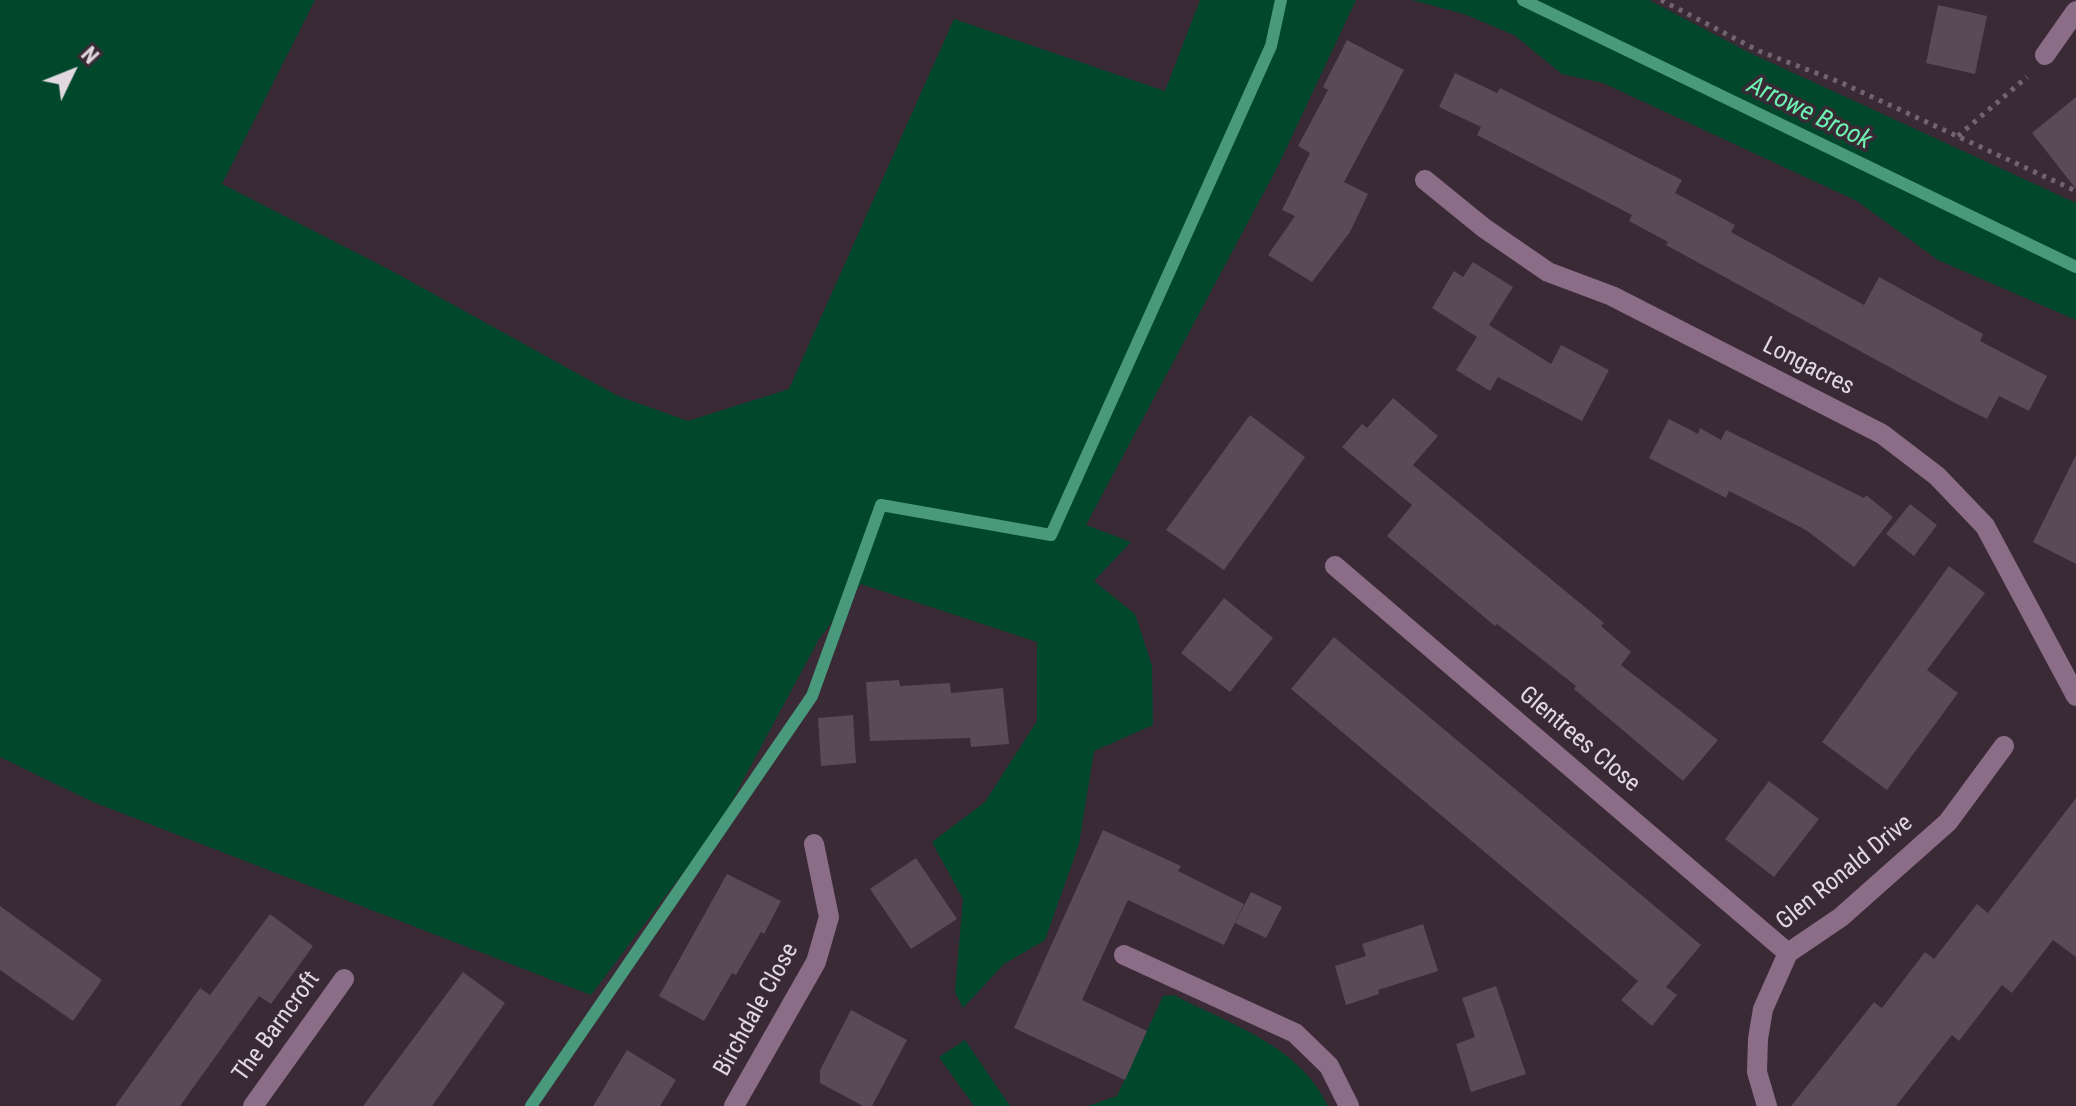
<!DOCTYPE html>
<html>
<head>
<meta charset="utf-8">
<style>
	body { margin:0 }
	#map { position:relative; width:2076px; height:1106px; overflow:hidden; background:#392a36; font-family:"Roboto Condensed",sans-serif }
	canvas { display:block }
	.north { position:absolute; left:32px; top:32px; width:80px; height:80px; -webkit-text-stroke:6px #392a36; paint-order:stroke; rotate:47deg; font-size:22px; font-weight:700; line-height:32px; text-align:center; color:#e2d8e0 }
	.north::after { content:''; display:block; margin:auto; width:28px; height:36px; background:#e2d8e0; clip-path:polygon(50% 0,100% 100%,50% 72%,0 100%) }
</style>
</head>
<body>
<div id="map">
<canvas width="2076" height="1106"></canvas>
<div class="north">N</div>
</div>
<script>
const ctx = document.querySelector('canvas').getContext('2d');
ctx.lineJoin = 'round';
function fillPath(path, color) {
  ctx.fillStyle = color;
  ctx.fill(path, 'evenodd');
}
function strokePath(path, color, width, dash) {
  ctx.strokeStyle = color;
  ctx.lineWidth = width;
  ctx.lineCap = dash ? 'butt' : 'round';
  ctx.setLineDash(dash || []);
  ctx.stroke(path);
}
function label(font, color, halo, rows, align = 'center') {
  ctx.font = font + ' "Roboto Condensed",sans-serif';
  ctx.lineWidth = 7;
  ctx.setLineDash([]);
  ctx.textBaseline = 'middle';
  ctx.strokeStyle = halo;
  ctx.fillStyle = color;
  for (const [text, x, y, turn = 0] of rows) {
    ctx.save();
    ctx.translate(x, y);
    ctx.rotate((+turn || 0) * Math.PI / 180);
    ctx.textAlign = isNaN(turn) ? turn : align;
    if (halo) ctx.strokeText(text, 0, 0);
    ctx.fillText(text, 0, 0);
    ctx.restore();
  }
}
const green = new Path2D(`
	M0,0H315L222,184L392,271L618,396L688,421L789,389L954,19L1165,91L1200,0H1356L1278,166L1086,525L1131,542L1094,581L1135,614L1152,666L1153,725L1094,751L1079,844L1045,940L1004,964L963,1008L955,992L963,899L932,842L985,802L1037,721V642L861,584L819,639L719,825L591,995L93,802L0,757Z
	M1412,0H1649L1748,52L2076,203V320L1938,260L1857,201L1603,83L1562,74L1514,35L1464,14Z
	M1174,995C1231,1025 1299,1045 1328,1106H1088L1117,1096L1163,996Z
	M965,1040L1010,1106H974L939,1057Z`);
const stream = new Path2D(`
	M1523,0L2076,267
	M531,1106L812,696L881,505L1051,535L1271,46L1281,0`);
const building = new Path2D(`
	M1938,5L1987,16L1975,74L1926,63Z
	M1347,40L1404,70L1344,182L1368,194L1350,232L1312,282L1268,255L1295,216L1282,210L1310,153L1298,146L1328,90L1323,87Z
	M1455,73L1497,93L1500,88L1682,180L1675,193L1735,225L1731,232L1864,305L1879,277L1983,334L1980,341L2047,376L2029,411L1999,396L1987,419L1957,404L1666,245L1668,242L1629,221L1632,215L1477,135L1481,127L1439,107Z
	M2076,97V189L2032,133Z
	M1473,262L1513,287L1489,325L1551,364L1561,345L1609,370L1582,421L1498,377L1490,391L1456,370L1477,337L1432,308L1454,271L1463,277Z
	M1393,398L1438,436L1413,465L1604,623L1601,626L1631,652L1621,665L1718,740L1683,781L1574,689L1576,686L1497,624L1495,626L1387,536L1412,505L1342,447L1362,424L1367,428Z
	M1250,415L1305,457L1224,570L1166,530Z
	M1669,419L1698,434L1700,428L1721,440L1726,430L1864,498L1866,495L1893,517L1854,567L1806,530L1729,491L1726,498L1649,458Z
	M2076,455V564L2033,542Z
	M1910,504L1937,525L1914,556L1886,534Z
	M1949,566L1985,593L1927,670L1958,693L1887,790L1822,742Z
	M1224,598L1273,638L1230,692L1181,653Z
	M1334,637L1701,945L1666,987L1677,995L1652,1026L1621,1000L1638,981L1291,689Z
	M899,680L900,686L950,683L951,693L1003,688L1009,744L971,747L970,738L870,741L866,682Z
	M853,715L856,763L821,766L818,718Z
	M1769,781L1819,819L1774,877L1725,839Z
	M2076,798V957L2053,940L2012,993L2002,985L1959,1041L1952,1035L1896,1106H1791L1874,1002L1882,1008L1925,952L1934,959L1977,904L1988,913Z
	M1103,830L1181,866L1178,871L1244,904L1224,945L1128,900L1082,1000L1147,1031L1125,1080L1014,1028Z
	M916,858L957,919L911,949L870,889Z
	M727,874L781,901L764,934L761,932L736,975L732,973L704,1021L659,996Z
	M1251,892L1282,907L1266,938L1235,923Z
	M0,906L102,980L73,1021L0,970Z
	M270,914L313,946L271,1004L259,996L180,1106H115L200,988L210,995Z
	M1423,924L1438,971L1378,990L1379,994L1346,1005L1335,966L1366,956L1362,944Z
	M463,972L505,1003L432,1106H363Z
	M1496,986L1526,1074L1471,1092L1456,1044L1475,1037L1462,998Z
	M851,1010L907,1040L872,1106H863L820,1083V1070Z
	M627,1050L676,1080L660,1106H593Z`);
const path = new Path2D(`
	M1661,0L1759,51L1842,83L2076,191
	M1958,136L2027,77`);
const minor = new Path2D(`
	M2045,55L2076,11
	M1425,180L1484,228L1548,272L1612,296L1882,434L1937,476L1985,526L2076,696
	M1335,566L1788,953
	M1124,955L1295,1033L1329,1066L1349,1106
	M253,1106L344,979
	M734,1106L816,962L829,917L814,844
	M1767,1106L1757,1072L1758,1039L1763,1009L1788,953L1841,917L1948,822L2004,746`);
const streetNames = [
	["Longacres",1808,367,27],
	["Glentrees Close",1579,740,40],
	["Glen Ronald Drive",1845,873,-39],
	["Birchdale Close",757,1010,-61],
	["The Barncroft",277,1027,-54]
];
const waterNames = [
	["Arrowe Brook",1809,114,26]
];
fillPath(green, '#01472c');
strokePath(stream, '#499a7d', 12);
fillPath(building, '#5a4957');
strokePath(path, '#72646f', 5, [4, 6]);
strokePath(minor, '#8c6d87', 20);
label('24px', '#e2d8e0', '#392a36', streetNames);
label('italic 26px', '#6ef2b2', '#392a36', waterNames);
</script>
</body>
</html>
